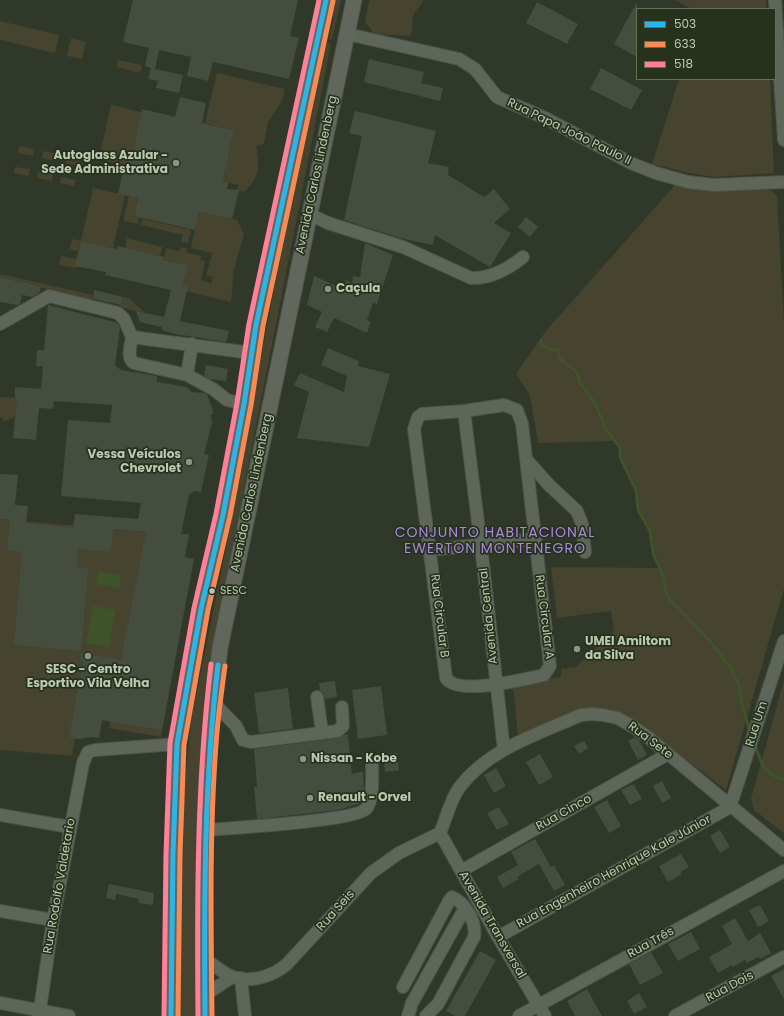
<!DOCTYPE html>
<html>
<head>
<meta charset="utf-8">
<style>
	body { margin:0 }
	#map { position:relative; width:784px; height:1016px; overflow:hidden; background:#303829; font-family:Poppins,sans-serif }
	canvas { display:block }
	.legend { position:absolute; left:636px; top:8px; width:140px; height:72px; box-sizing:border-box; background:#27321c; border:1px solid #636e58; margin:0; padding:5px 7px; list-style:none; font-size:12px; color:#bcc9b2 }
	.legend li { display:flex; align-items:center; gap:8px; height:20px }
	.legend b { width:20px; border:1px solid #636e58 }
</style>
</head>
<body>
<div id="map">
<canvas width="784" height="1016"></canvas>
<ul class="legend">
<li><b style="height:5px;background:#2db4e4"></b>503</li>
<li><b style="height:5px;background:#f98a56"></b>633</li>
<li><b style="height:5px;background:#ff8098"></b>518</li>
</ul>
</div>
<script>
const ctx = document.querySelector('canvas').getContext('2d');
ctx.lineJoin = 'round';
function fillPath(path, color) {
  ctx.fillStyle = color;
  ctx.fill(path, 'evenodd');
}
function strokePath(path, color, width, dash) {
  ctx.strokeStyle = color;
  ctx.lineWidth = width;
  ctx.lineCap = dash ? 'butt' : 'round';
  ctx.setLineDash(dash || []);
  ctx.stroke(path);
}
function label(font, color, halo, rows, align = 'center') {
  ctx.font = font + ' Poppins,sans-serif';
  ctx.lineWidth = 3.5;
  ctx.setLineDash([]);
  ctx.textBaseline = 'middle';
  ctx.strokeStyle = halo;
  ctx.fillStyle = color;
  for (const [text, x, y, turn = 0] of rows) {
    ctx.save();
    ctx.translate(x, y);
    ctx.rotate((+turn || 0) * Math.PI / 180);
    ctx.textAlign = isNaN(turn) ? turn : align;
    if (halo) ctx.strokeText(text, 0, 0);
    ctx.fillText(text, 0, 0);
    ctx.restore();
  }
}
const green = new Path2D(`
	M330,0H341L332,40L329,39L334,17L327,15Z
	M369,0H423C421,6 417,8 414,14C411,20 414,29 410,36L375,34L365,22Z
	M675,0H766V9H692Z
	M326,19L329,20L325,42L331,44L219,614L199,1016H180L179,970L180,910L184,795L191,721L241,473L265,336Z
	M0,21L59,35L55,53L0,40Z
	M71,38L86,42L82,59L67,56Z
	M118,60L142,65L140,73L117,67Z
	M217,73L285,89L282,101L268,122L264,144L256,146C260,168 260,176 245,192L237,190L238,185L223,181L234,130L205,123Z
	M679,79H770L774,173L714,177L690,173L652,164Z
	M111,105L142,112L131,160L126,159L125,165L99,159Z
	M19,146L34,149L33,156L18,153Z
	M43,151L57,154L56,161L42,158Z
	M66,157L81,159L79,166L65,163Z
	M15,167L30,169L28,176L14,173Z
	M38,172L53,174L52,181L37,178Z
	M61,177L76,180L74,186L60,183Z
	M675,185L717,190H770L777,196L784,322V589L726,790L640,724L627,716L614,711L600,708H586L518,736L513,686L561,677V669L576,667L614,631L611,611L557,618L551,567L659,568L653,553L650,531L638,510L636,489L620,457V448L617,441L538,443L530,395L516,374L545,332Z
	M93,188L125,195L113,248L81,241L78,251L70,249L72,239L81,241Z
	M129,196L138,198L134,214L139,218L138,224L123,221Z
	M199,212L237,220L244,234L234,269L231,302L186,291L183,285L188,265L163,260L167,248L179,251L180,247L187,248L186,253L201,256L200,260L205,261L201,280L211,283L213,277L206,276L212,253L191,248Z
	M143,219L191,230L188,243L181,242L183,235L141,225Z
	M127,238L162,247L160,256L125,248Z
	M61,256L77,259V268L59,265Z
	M0,274L93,295L92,300L0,277Z
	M123,297L129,298L145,313L120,307Z
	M0,397L19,398L18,414L15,413L14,417L4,422L2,417L0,418Z
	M0,519L146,532L187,592L161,737L109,728L110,721L102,720L87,736L75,738L72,756L0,750Z
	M784,680V833L754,810L751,799Z`);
const water = new Path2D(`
	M98,571L121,575L119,588L96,584Z
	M93,606L116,610L109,647L86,643Z`);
const stream = new Path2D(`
	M541,340V345L549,349L557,350L560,359L577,372L580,383L595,403L606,429L620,448V457L636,490L638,510L650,531L653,553L662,573L666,591L671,601L709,640L730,667L739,685L742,704L750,732
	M755,745C760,761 765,776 784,779`);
const building = new Path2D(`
	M133,0H298L290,36L299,38L289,79L213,62L208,81L187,76L191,57L159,50L155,69L183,75L179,93L156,88L158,81L148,79L151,68L145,66L149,48L123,42Z
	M537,2L578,24L567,44L526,23Z
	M637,2V57L614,44Z
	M369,59L424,72L421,83L443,88L440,101L364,82Z
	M601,68L642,90L631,110L590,89Z
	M180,97L206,103L202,123L234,130L223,181L228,182L227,189L239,190L232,219L199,212L195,230L137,217L138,216L134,215L138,198L118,194L126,159L131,160L142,109L175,117Z
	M355,111L436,131L428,163L449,167L448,175L484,197L494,189L510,209L494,223L511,233L490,267L435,235L433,245L400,238L344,220L362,136L349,133Z
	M526,217L538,227L530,237L518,227Z
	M81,241L117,249L118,246L164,257L163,260L188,265L183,285L188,286L180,321L229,331L226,342L175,334L162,330V327L140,322L136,311L164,317L171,290L105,275L106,272L75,266Z
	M365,243L393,255L377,304L373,303L367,320L371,322L367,333L334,318L327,332L315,327L322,312L307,305L314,276L343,289L346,280L352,283L353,276L360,277Z
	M0,277L41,287L39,293L32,297L22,295L20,304L17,305L0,302Z
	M94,290L123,297L121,305L93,299Z
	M48,305L118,323L120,328L115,365L121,370L157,376V382L187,387L191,392L204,393L207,394L214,414H211L212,423L204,454L209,455L201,492L194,491L189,495L181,534H189L185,557L194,559L162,730L102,720L99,738L92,737L79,739L69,737L83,662L80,661L81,653L121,660L146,532L113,529L111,552L78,549L77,567L88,568L81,651L14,645L22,552L7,550L10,520L0,519V474L18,475L15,505L28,506L26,523L73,528L75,514L138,519L141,503L61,496L68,420L110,423L112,405L54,401L53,409L39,408L36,440L13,438L17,398H15V387L41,389L43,366H36L37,350H44Z
	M328,348L359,361L358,366L390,374L369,447L297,438L309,392L294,385L300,373L344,392L347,376L321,365Z
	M206,365L228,369L226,381L209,379L204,376Z
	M335,681L337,697L325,699L323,693L320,690L319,683Z
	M381,686L387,735L358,739L352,690Z
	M288,688L293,729L259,733L254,693Z
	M344,735H348L352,774L363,771L364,792L361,803L338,810L257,819L254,787L257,786L254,749L338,738Z
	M635,737L639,740L647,755L638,760L628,741Z
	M584,741L588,748L579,754L574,746Z
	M397,753L399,770L385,772L383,754Z
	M540,754L553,777L539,785L526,762Z
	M496,768L506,786L494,793L484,775Z
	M662,781L671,798L662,803L653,786Z
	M631,785H634L642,799L630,805L621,790Z
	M607,800L621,826L609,833L594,807Z
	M499,807L509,824L497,830L487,813Z
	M720,830L730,847L720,853L710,836Z
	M535,839L551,867L554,865L565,885L554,891L539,864L517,877L519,879L503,888L497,877L518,865L511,852Z
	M681,854L689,867L680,872L682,874L668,882L659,866Z
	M109,884L154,893L153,905L138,903L139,899L116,894L115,900L106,898Z
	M760,905L769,921L758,927L749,910Z
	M735,918L748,941L760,933L771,953L760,959L758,957L747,963L745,960L733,967L732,965L718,973L709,957L732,944L722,926Z
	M691,932L700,949L678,961L668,944Z
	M480,951L496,960L465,1016H455L446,1011Z
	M651,952L663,973L640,985L629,964Z
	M784,969V999L771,976Z
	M587,989L602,1016H575L567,1001Z
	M639,993L647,1007L634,1014L627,1001Z`);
const minor = new Path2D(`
	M775,0L784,140
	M347,34L459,59L475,69L497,97L545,118L633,164L656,173L688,182L714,185L784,182
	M309,214L328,223L403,247L471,278C491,279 508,269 523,257
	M0,324L49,296L118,313L124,319L132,337
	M187,375L192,344
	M244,404L227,400L213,389L187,375L134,363C126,358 131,345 132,337L251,353
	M504,405L517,410L522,424L550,666L544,675C526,679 457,696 446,678L414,429L418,417L422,414L464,411Z
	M464,411L481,546L504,750
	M526,459L549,485L577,511L582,524L585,552
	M430,550L534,539
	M317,697L322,732
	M213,702L236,726L243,740L251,742L337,731L343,726L342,707
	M0,815L70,827
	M206,830C230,828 354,821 366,809C374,801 372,773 372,761
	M440,833C446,819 450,801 459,788C488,749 538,734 581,715L592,714L603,715L617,718L632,726L649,738L784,850
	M440,833L498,937L545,1016
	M461,871L668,754
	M0,911L53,920
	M498,937L730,807L784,641
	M204,958C212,964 224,974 233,977C252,983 273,976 287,964L371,873L399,853L440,833
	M241,978L245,1016
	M403,987L449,901L452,897C465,902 477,923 474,937L438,1004L426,1016
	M205,995L232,977
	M0,1003L69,1016
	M39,1016L53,920L83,763L88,752L95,750L177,744
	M408,1016L412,1003L465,908
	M519,1016L784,871
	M675,1016L784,957`);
const major = new Path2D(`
	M171,1016L173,854L177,744L201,609L223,515L244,404L256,325L326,0
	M205,1016C204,922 202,827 210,733C212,705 217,676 220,648L354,0`);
const bus1 = new Path2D(`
	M171,1016L173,854L177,744L201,609L223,515L244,404L256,325L326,0
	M205,1016C204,898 204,783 218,665`);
const bus2 = new Path2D(`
	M178,1016L180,854L184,745L208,610L230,516L251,405L263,326L333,1
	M212,1016C211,922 209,827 217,732C219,710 222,688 225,666`);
const bus3 = new Path2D(`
	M164,1016L166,854L170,743L194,608L216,514L237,403L249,324L319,0
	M198,1016C197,897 197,782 211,664`);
const markers = [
	[176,163,4,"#8b9682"],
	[328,289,4,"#8b9682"],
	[189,462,4,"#8b9682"],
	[212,591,3.5,"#bcc9b2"],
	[577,649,4,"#8b9682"],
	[88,656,4,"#8b9682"],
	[303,759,4,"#8b9682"],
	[310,798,4,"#8b9682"]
];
const busNames = [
	["SESC",220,591]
];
const streetNames = [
	["Rua Papa João Paulo II",569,132,26],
	["Avenida Carlos Lindenberg",317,175,-78],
	["Avenida Carlos Lindenberg",252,493,-78],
	["Rua Circular B",439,616,83],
	["Avenida Central",489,616,-96],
	["Rua Circular A",544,617,83],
	["Rua Um",757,724,-72],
	["Rua Sete",650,741,37],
	["Rua Cinco",564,813,-29],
	["Rua Engenheiro Henrique Kale Júnior",614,872,-29],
	["Rua Rodolfo Valdetario",60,886,-80],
	["Rua Seis",336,911,-48],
	["Avenida Transversal",492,925,60],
	["Rua Três",651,943,-29],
	["Rua Dois",730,987,-28]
];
const poiNames = [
	["Autoglass Azular -",168,156,"right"],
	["Sede Administrativa",168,170,"right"],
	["Caçula",336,289],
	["Vessa Veículos",181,455,"right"],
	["Chevrolet",181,469,"right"],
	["UMEI Amiltom",585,642],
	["da Silva",585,656],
	["SESC - Centro",88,670,"center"],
	["Esportivo Vila Velha",88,684,"center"],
	["Nissan - Kobe",311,759],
	["Renault - Orvel",318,798]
];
const quarterNames = [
	["CONJUNTO HABITACIONAL",495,533],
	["EWERTON MONTENEGRO",495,549]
];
fillPath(green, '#46442e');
fillPath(water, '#3e5329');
strokePath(stream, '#3e5329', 3);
fillPath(building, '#454d3f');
strokePath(minor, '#4c5247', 14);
strokePath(major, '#4c5446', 17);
strokePath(minor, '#5e6659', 12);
strokePath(major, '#61675c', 15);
strokePath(bus1, '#2db4e4', 5);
strokePath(bus2, '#f98a56', 5);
strokePath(bus3, '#ff8098', 5);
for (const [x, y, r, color] of markers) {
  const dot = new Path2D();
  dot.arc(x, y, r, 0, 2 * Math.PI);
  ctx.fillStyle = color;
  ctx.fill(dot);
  strokePath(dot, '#27321c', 1.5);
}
label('11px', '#bcc9b2', '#27321c', busNames, 'left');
label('12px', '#bcc9b2', '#27321c', streetNames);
label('bold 12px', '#bcc9b2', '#27321c', poiNames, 'left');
ctx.letterSpacing = '1px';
label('14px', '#a886e2', '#27321c', quarterNames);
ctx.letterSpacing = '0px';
</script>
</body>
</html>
